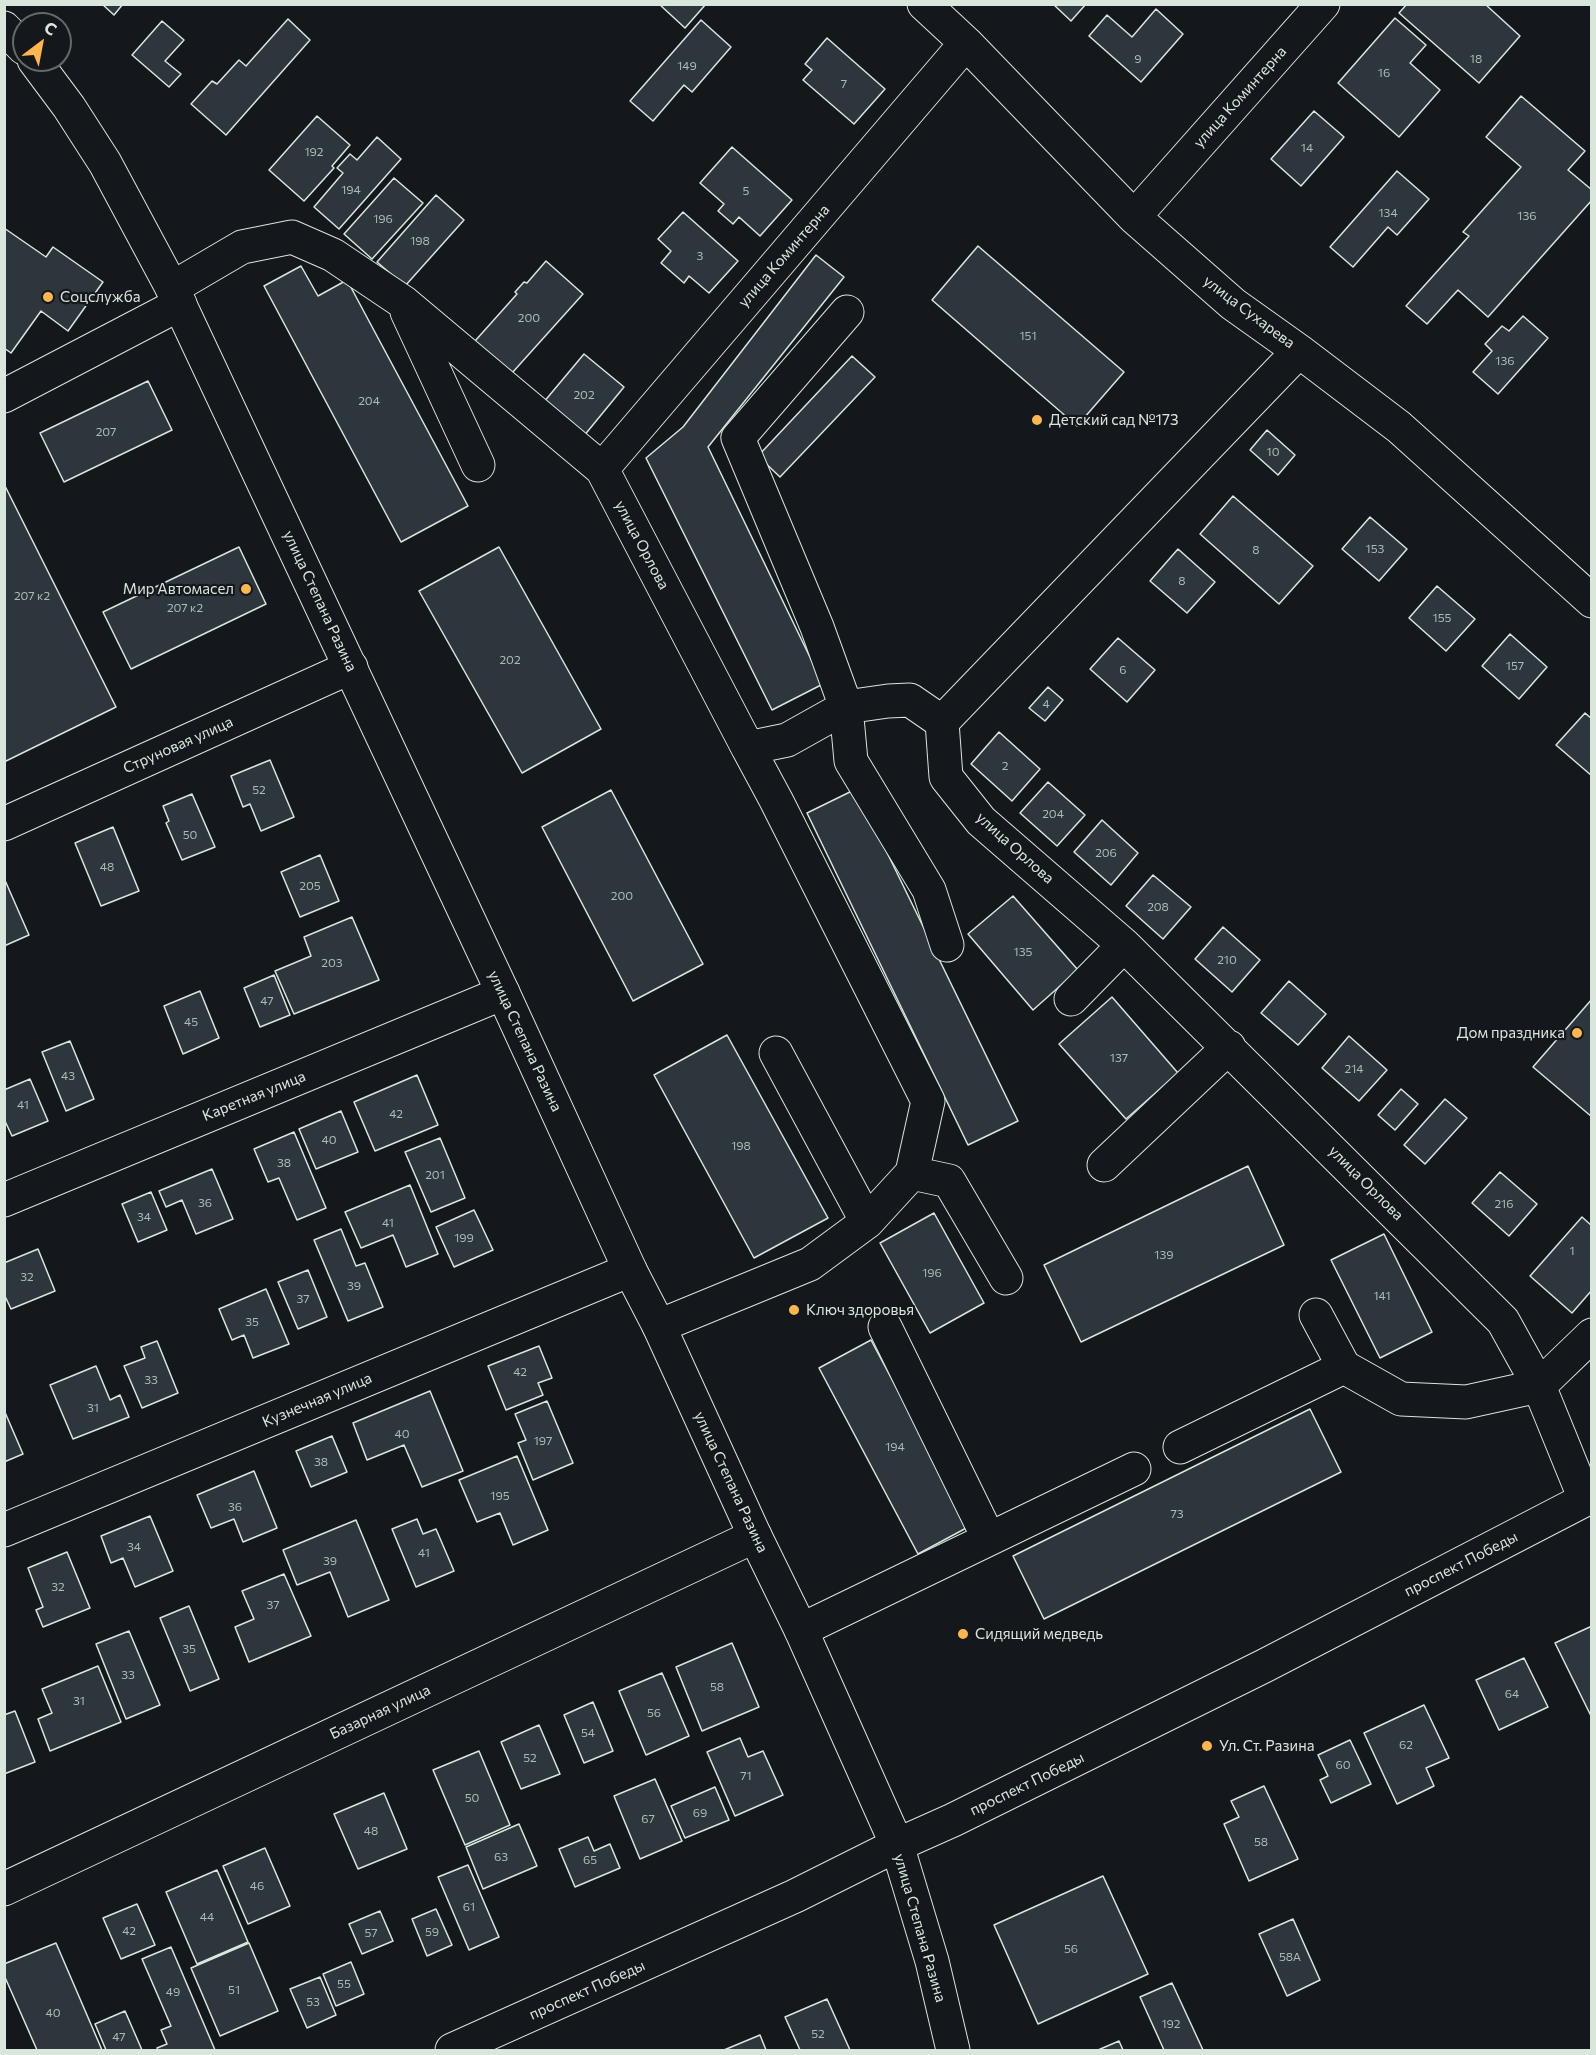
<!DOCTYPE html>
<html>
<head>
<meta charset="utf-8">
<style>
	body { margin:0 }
	#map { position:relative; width:1596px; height:2055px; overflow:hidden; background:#14181c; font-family:Commissioner,sans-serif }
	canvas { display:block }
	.frame { position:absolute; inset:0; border:6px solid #d8e6dc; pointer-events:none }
	.north { position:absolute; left:12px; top:12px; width:60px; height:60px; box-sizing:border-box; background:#14181c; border:2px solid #626a69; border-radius:50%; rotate:32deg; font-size:16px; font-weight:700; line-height:24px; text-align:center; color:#d8e6dc }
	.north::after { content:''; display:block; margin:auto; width:21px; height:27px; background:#ffb74d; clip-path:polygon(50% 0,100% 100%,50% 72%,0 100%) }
</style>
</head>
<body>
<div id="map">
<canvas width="1596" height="2055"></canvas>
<div class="frame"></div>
<div class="north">С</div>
</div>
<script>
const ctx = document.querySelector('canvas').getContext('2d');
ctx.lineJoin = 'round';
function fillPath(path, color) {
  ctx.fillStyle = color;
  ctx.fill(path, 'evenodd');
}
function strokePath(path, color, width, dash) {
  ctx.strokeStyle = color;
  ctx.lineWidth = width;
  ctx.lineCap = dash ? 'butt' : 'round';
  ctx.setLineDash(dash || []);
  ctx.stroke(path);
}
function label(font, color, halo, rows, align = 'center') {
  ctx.font = font + ' Commissioner,sans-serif';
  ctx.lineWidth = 4.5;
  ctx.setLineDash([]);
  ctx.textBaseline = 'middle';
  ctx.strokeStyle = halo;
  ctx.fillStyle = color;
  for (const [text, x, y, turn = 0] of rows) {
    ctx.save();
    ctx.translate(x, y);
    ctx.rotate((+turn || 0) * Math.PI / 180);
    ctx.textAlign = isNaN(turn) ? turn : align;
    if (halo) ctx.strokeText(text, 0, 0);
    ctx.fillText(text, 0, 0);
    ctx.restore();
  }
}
const building = new Path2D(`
	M102,4H123L114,15Z
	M659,4H706L685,28Z
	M1053,4H1086L1071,21Z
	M1407,4H1485L1520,36L1479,83L1399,13Z
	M1156,9L1183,34L1141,82L1089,36L1107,15L1132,37Z
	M1395,18L1426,45L1410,63L1440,90L1399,137L1338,83Z
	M288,19L310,40L226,135L191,104L212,81L217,84L239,60L246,66Z
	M701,20L731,47L692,92L684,85L653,121L630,101Z
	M162,21L184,40L165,61L181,74L169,87L132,55Z
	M827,38L885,89L854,124L803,80L812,70L805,64Z
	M1521,96L1585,151L1568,170L1592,190V200L1488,317L1458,290L1427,324L1406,306L1469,236L1463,232L1521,167L1486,137Z
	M1314,111L1344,137L1301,186L1271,159Z
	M317,116L350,145L332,166L334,168L304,201L269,170Z
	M377,137L401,159L339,229L314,207L343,173L337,168L350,154L357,160Z
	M732,147L792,200L760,236L739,217L733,224L718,211L724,204L700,183Z
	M1397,171L1429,199L1397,235L1388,227L1353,267L1330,247Z
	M394,178L423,203L372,259L344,234Z
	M436,195L464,220L405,286L377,262Z
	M683,212L738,261L709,293L689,276L684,283L661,263L671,251L658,239Z
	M4,228L46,257L53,247L103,282L68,331L41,311L11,353L4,348Z
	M978,246L1124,372L1077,426L932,300Z
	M816,255L844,277L708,447L823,684L772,710L646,458L683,427Z
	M546,261L583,294L512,373L475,341L517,294L515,292L524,282L527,283Z
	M301,266L318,296L347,280L468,506L401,542L264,286Z
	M1523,316L1548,338L1498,394L1473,372L1492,351L1485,344L1502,326L1509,331Z
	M584,354L624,387L583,437L543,403Z
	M852,356L875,377L780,477L758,456Z
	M148,381L172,430L64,482L40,433Z
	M1267,430L1295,455L1278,475L1250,450Z
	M4,484L116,707L4,762Z
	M1233,496L1313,566L1279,604L1200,534Z
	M1370,517L1407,549L1379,581L1342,549Z
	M239,547L266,604L131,669L103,612Z
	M499,547L601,729L522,773L419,591Z
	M1178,549L1215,582L1187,613L1150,581Z
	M1437,586L1475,619L1446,651L1409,618Z
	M1510,634L1547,667L1519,699L1482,666Z
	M1118,638L1155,670L1127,702L1090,669Z
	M1048,687L1063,700L1045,721L1029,708Z
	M1585,713L1592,719V776L1556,745Z
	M999,732L1040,769L1012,801L971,764Z
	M270,760L294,817L261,831L250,804L243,807L231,776Z
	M1048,782L1085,815L1057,846L1020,813Z
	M856,789L1018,1121L968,1145L807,813Z
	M611,790L703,964L633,1001L542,827Z
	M192,794L215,847L182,860L166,823L169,821L163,806Z
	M1102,820L1138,853L1111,885L1074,852Z
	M113,827L139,891L101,906L75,843Z
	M320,855L339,901L300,917L281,872Z
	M1153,875L1191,907L1163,939L1126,906Z
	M4,878L29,935L4,946Z
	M1013,896L1078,970L1033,1010L968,934Z
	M352,917L379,980L294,1014L275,971L311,956L304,937Z
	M1223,927L1260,960L1232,992L1195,959Z
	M274,975L290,1015L260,1027L244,988Z
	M1289,981L1326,1014L1298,1045L1261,1013Z
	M200,991L219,1038L183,1054L164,1006Z
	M1112,997L1178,1073L1126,1119L1059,1044Z
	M1592,999V1117L1533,1067Z
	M727,1035L828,1218L754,1258L654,1075Z
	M1349,1036L1387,1070L1359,1101L1322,1068Z
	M70,1041L94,1099L66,1111L42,1052Z
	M417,1075L438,1125L375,1151L354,1102Z
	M30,1079L48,1121L12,1136L4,1119V1090Z
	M1401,1089L1418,1104L1395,1130L1378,1115Z
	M1445,1099L1467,1118L1425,1164L1404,1145Z
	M341,1111L358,1152L316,1169L299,1129Z
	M294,1132L326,1208L297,1220L279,1178L268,1182L254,1149Z
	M440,1138L465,1198L431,1212L405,1152Z
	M1248,1166L1284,1245L1081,1342L1044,1265Z
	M212,1169L233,1219L196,1234L182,1200L166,1207L159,1191Z
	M1500,1172L1537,1204L1509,1236L1472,1203Z
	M410,1185L438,1254L406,1267L393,1235L361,1248L345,1212Z
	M151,1192L167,1230L138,1242L122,1204Z
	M474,1210L493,1250L454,1267L436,1227Z
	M934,1213L984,1303L930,1333L880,1243Z
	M1582,1217L1592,1226V1290L1572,1313L1530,1276Z
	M341,1229L356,1266L365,1263L383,1307L348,1321L314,1240Z
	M1384,1234L1432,1332L1380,1358L1331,1260Z
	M38,1249L55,1291L11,1309L4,1294V1263Z
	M308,1270L327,1317L298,1329L278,1282Z
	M266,1289L289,1344L253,1358L244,1335L232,1340L219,1309Z
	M871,1340L970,1526L918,1554L819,1368Z
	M157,1341L178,1393L142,1408L124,1366L145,1358L141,1347Z
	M539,1346L552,1378L538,1383L543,1395L506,1410L488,1366Z
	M96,1366L110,1400L120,1395L129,1417L73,1439L50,1385Z
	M430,1391L463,1471L422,1487L404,1445L367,1460L353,1423Z
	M547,1401L573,1463L533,1480L518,1443L526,1440L515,1414Z
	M1310,1409L1341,1472L1044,1619L1013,1556Z
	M4,1410L23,1454L4,1462Z
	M332,1436L347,1472L311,1487L296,1451Z
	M517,1456L548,1530L513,1545L500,1513L477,1522L459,1480Z
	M254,1471L277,1528L243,1542L234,1519L211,1528L197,1495Z
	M150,1516L173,1571L135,1587L123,1558L111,1563L101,1536Z
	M417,1519L423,1534L436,1529L454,1571L416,1587L392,1529Z
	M356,1520L389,1600L348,1617L330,1572L297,1585L283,1550Z
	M67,1552L90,1608L43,1627L36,1610L43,1607L28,1568Z
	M284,1574L311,1636L249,1662L235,1627L254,1619L242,1591Z
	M189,1606L219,1679L190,1691L160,1618Z
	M1592,1626V1718L1555,1643Z
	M129,1631L160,1705L126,1719L96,1644Z
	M732,1643L759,1707L702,1731L676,1667Z
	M1524,1658L1548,1707L1499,1730L1476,1680Z
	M98,1666L121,1722L50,1751L38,1719L52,1713L42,1689Z
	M662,1673L689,1736L646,1755L619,1691Z
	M593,1702L613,1751L584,1763L564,1715Z
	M1424,1705L1449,1758L1426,1768L1434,1786L1397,1804L1364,1733Z
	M15,1711L35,1762L4,1774V1715Z
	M539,1725L560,1774L521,1789L501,1742Z
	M740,1738L748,1757L763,1751L783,1795L735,1816L707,1752Z
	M1350,1740L1371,1784L1331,1803L1320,1780L1328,1776L1318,1755Z
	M479,1751L510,1825L465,1845L433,1770Z
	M655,1779L682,1841L640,1859L614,1796Z
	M1264,1786L1298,1859L1249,1881L1224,1824L1239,1817L1231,1801Z
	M715,1787L729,1820L685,1838L671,1806Z
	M384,1793L407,1849L358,1869L334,1814Z
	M519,1824L537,1866L483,1889L466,1847Z
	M588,1837L594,1851L610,1844L620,1868L575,1887L559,1849Z
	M265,1848L290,1906L248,1924L223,1866Z
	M468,1865L499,1937L469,1950L438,1877Z
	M217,1870L248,1942L197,1964L166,1892Z
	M1103,1876L1148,1974L1038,2024L994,1925Z
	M137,1904L155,1945L121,1959L103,1918Z
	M436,1909L452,1945L427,1956L412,1919Z
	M380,1911L393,1941L362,1954L349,1924Z
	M1293,1919L1320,1980L1287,1996L1259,1934Z
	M56,1943L102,2050H37L4,1975V1964Z
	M249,1943L278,2011L220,2036L191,1968Z
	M171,1947L215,2050H158L157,2048L167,2044L161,2030L171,2026L142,1959Z
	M351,1962L364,1994L336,2006L323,1974Z
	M320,1977L336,2015L307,2028L290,1989Z
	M1172,1983L1203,2050H1164L1140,1997Z
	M827,1999L850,2050H800L785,2017Z
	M125,2011L142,2050H106L95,2024Z
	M760,2035L766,2050H724Z
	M1119,2041L1123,2050H1098Z`);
const minor = new Path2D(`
	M924,4L966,43L1134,217L1233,304L1299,351L1399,427L1592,601
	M1134,217L1323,4
	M172,288L242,247L292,237L333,255L403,302L602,469L748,748L787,740L846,707L888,701L910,700L942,722
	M407,312L478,465
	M847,312L738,438L817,627L846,707L851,761L929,890L947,945
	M4,396L180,304
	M602,469L966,43
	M942,722L946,777L981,821L1124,945L1503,1321L1539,1386L1585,1499
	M942,722L1299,351
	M4,824L351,667
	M1071,999L1124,945
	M776,1053L867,1222
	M1104,1165L1229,1047
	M912,1173L949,1181L1006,1278
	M4,1200L503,993
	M1316,1315L1344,1367L1401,1399L1466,1402L1539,1386
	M659,1326L810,1264L867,1222L912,1173L928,1101L776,800L748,748
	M885,1327L989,1539
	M1539,1386L1592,1335
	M1180,1447L1344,1367
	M4,1530L630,1270
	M801,1630L1134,1469
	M4,1889L755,1536`);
const major = new Path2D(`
	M4,28L24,48
	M34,60L69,107L105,163L172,288L503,993L630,1270L659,1326L755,1536L801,1630L897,1845L932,1961L953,2050
	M452,2050L795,1896L897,1845L953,1820L1264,1666L1592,1496`);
const markers = [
	[48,297,6,"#ffb74d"],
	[1037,420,6,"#ffb74d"],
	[246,589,6,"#ffb74d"],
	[1577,1033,6,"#ffb74d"],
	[794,1310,6,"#ffb74d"],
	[963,1634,6,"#ffb74d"],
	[1207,1746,6,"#ffb74d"]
];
const numberNames = [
	["9",1138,59],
	["18",1476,59],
	["149",687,66],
	["16",1384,73],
	["7",844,84],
	["14",1307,148],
	["192",314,152],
	["194",351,190],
	["5",746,191],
	["134",1388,213],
	["136",1527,216],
	["196",383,219],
	["198",420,241],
	["3",700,256],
	["200",529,318],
	["151",1028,336],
	["136",1505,361],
	["202",584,395],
	["204",369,401],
	["207",106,432],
	["10",1273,452],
	["153",1375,549],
	["8",1256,550],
	["8",1182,581],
	["207 к2",32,596],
	["207 к2",185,608],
	["155",1442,618],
	["202",510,660],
	["157",1515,666],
	["6",1123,670],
	["4",1046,704],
	["2",1005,766],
	["52",259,790],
	["204",1053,814],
	["50",190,835],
	["206",1106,853],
	["48",107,867],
	["205",310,886],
	["200",622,896],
	["208",1158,907],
	["135",1023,952],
	["210",1227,960],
	["203",332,963],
	["47",267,1001],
	["45",191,1022],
	["137",1119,1058],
	["214",1354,1069],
	["43",68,1076],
	["41",23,1105],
	["42",396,1114],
	["40",329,1140],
	["198",741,1146],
	["38",284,1163],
	["201",435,1175],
	["36",205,1203],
	["216",1504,1204],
	["34",144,1217],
	["41",388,1223],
	["199",464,1238],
	["1",1572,1251],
	["139",1164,1255],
	["196",932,1273],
	["32",27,1277],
	["39",354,1286],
	["141",1382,1296],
	["37",303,1299],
	["35",252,1322],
	["42",520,1372],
	["33",151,1380],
	["31",93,1408],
	["40",402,1434],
	["197",543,1441],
	["194",895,1447],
	["38",321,1462],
	["195",500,1496],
	["36",235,1507],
	["73",1177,1514],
	["34",134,1547],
	["41",424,1553],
	["39",330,1561],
	["32",58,1587],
	["37",273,1605],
	["35",189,1649],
	["33",128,1675],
	["58",717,1687],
	["64",1512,1694],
	["31",79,1701],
	["56",654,1713],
	["54",588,1733],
	["62",1406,1745],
	["52",530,1758],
	["60",1343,1765],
	["71",746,1776],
	["50",472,1798],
	["69",700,1813],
	["67",648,1819],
	["48",371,1831],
	["58",1261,1842],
	["63",501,1857],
	["65",590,1860],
	["46",257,1886],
	["61",469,1907],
	["44",207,1917],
	["42",129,1931],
	["59",432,1932],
	["57",371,1933],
	["56",1071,1949],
	["58А",1290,1957],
	["55",344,1984],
	["51",234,1990],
	["49",173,1992],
	["53",313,2002],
	["40",53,2013],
	["192",1171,2024],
	["52",818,2034],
	["47",119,2037]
];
const streetNames = [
	["улица Коминтерна",1240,97,-48],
	["улица Коминтерна",784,256,-49],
	["улица Сухарева",1249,312,37],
	["улица Орлова",642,545,62],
	["улица Степана Разина",320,601,65],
	["Струновая улица",178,745,-24],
	["улица Орлова",1015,848,42],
	["улица Степана Разина",525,1041,65],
	["Каретная улица",254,1096,-22],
	["улица Орлова",1366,1183,45],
	["Кузнечная улица",317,1400,-23],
	["улица Степана Разина",731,1482,65],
	["проспект Победы",1461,1564,-27],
	["Базарная улица",380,1712,-25],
	["проспект Победы",1027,1784,-26],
	["улица Степана Разина",920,1928,74],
	["проспект Победы",587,1990,-24]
];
const poiNames = [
	["Соцслужба",60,297],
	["Детский сад №173",1049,420],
	["Мир Автомасел",234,589,"right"],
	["Дом праздника",1565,1033,"right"],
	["Ключ здоровья",806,1310],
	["Сидящий медведь",975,1634],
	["Ул. Ст. Разина",1219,1746]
];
fillPath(building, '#2c363c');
strokePath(building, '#d8e6dc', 1.5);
strokePath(minor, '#d8e6dc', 35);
strokePath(major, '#d8e6dc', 35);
strokePath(minor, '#14181c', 33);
strokePath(major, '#14181c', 33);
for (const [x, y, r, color] of markers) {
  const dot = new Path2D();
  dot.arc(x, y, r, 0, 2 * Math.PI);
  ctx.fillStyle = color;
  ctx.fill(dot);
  strokePath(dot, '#14181c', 2);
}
label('12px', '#adbab4', null, numberNames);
label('15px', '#d8e6dc', '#14181c', streetNames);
label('15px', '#d8e6dc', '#14181c', poiNames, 'left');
</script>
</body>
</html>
